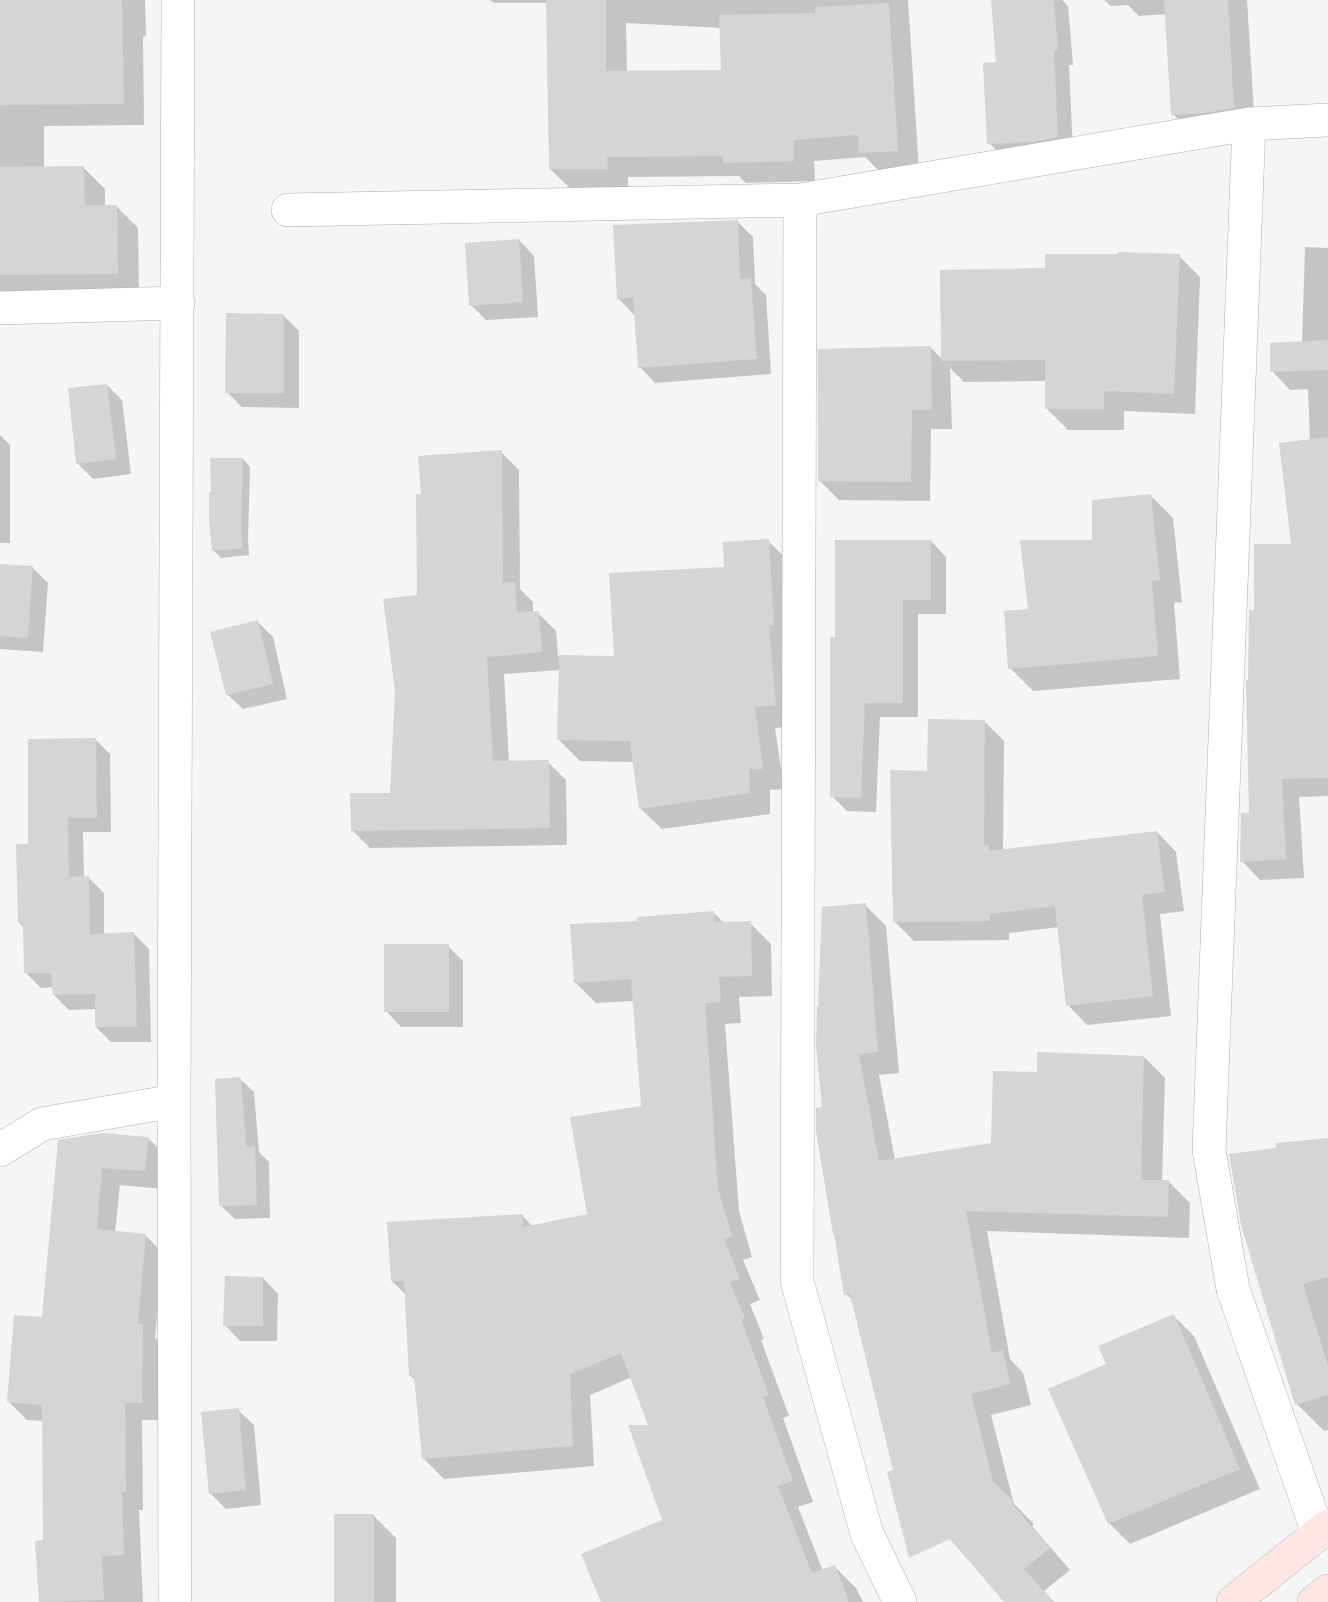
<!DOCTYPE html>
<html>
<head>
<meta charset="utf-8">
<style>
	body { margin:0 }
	canvas { display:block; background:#f4f5f6 }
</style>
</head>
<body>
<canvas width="1328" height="1602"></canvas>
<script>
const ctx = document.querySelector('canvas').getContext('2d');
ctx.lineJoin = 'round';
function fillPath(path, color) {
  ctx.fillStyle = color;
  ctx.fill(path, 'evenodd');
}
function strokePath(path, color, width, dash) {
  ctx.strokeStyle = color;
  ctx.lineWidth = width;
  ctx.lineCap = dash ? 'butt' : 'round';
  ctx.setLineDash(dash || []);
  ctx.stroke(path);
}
const shadow = new Path2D(`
	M0,0H145L146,36L143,37L144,125L44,126V168H84L105,189V206H116L138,228L139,294L0,296Z
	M490,0H908L919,171L882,174L865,157L814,161L815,181L746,183L739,176L628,177V189L572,190L550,169L548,3H494ZM626,23L721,28L722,72H627Z
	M992,0H1062L1068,6L1073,65H1069L1073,152L1004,158L989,143L998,63Z
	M1104,0H1247L1255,128L1194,135L1173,114L1166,14L1139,16L1128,5L1111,6Z
	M738,222L753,237L755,284L766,295L771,374L655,383L640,367L636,314L634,315L619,299Z
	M519,240L534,256L538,317L486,320L471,305Z
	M1305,247L1328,248V796L1299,797L1304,878L1260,880L1242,861L1251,814L1250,681L1256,611L1292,546L1310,441L1308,389L1290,390L1272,371L1302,343Z
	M1179,256L1200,277L1195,414L1124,411V430H1068L1047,409V381L964,382L950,368L952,429H931L930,501L839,500L819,480L931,348L942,359L1047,270Z
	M284,316L299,331V408L242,407L227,392Z
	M107,385L122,400L131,474L93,479L77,463Z
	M0,435L10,445V543H0Z
	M501,452L519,470L520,589L533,602V613H538L556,631L558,656L616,657L726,568L768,541L790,562L797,726L775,728L784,789L770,790V814L662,829L640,808L634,762L580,761L558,739L560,670L504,674L509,762H548L566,780L567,845L370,848L352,830L391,794L418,596L423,496Z
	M243,459L250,467L248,539L249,555L221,558L214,551Z
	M1150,495L1173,518L1182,602L1174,603L1180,679L1033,691L1010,668L1030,610L1093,541Z
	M931,541L946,557V614H918V717H880L876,812L847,811L832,796L836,638Z
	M0,565L33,568L48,583L43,652L0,649Z
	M258,622L273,637L287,699L243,709L227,694Z
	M984,721L1004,741L1003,851L1157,832L1176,852L1184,911L1160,914L1171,1016L1087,1025L1068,1005L1059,927L1009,933V940L914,941L894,921L929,773Z
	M95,739L110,754L111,832H83L84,878H89L104,893V935L134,934L149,949L151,1042H111L96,1027V1009L69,1010L54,995V987L41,988L26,973L24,927L19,923L30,845Z
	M865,905L886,926L899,1073L879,1075L895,1160L992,1144L1038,1074L1144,1057L1165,1078L1162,1182H1169L1190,1203L1189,1238L987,1231L1010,1359L1023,1373L1031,1405L991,1415L1014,1504L1034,1524L1032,1526L1070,1570L1044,1591L1054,1602H1007L854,1302L846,1294L823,1109Z
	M713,912L724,923H750L771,944L772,996L739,997L741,1023L725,1024L739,1211L752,1257L743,1260L760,1300L750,1304L764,1339L761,1340L789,1416L783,1418L813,1502L798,1507L823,1571L835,1567L856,1588L863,1602H603L664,1521L650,1426L632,1377L590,1395L594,1466L444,1479L423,1458L416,1381L410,1375L406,1295L392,1281L522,1215L533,1227L589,1215L642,1107L634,1001L596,1003L575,982L639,923Z
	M448,946L463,961V1027H401L386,1011Z
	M240,1079L254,1092L259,1152L269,1162L270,1218L235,1219L221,1206Z
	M148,1138L166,1156L163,1189L120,1185L115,1233L145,1235L163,1253L155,1338L161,1343L159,1420H142L143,1510H139L143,1602H40L37,1542H45L44,1421L27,1420L9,1402L44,1318L60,1141Z
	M1328,1140V1430L1324,1431L1297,1404L1242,1225Z
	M263,1278L278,1294L277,1341H240L225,1325Z
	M1173,1315L1194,1336L1260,1489L1130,1544L1109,1523L1108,1365Z
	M238,1410L254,1425L261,1505L226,1509L211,1494Z
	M373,1515L396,1538V1602H335Z`);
const building = new Path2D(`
	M0,0H122L124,104L0,105Z
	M546,0H606V71L721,70L719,15L815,13V7L889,3L898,151L859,153L858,135L794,140V161L723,163V156L607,157L608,169H549Z
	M991,0H1054L1058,50H1054L1058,137L1033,142L987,144L983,63L996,62Z
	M1164,0H1228L1234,108L1204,113L1171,115Z
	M84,166L85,205H117L118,274L0,275V167Z
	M738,220L740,279L751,278L757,359L638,368L633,297L617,300L613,225Z
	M519,239L523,302L469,306L465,243Z
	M1118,252L1180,254L1174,394L1104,391V409H1045V360L941,361L940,270L1045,268V254H1118Z
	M226,313L284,314V393H225Z
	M1328,340V370L1270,372V343Z
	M931,346L932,410H912L911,482L818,481V349Z
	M107,384L116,459L76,464L68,388Z
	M1328,437V778L1282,779L1286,859L1240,862L1241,813H1249L1246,683V680H1248L1249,610H1254V544H1291L1279,443Z
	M502,450L503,583L515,582L517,612L539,611L542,652L487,657L493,761L549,760L550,828L351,831L350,793H390L395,691L383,599L417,595L416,494H421L418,456Z
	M210,458H243L241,530L243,548L212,551L209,521V492H211Z
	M1151,494L1160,580L1152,581L1158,656L1008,669L1004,611L1028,609L1020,540H1092V500Z
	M769,539L774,625L769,626L776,705L755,707L763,769H749L750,793L639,809L630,741L557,740L559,655L614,656L609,573L724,567L723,542Z
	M835,540H931V600H903V703H865L861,798L830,797V637H835Z
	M0,564L33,566L28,638L0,636Z
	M258,620L273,684L226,695L210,632Z
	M928,719L985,720L984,845H989V851L1157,831L1165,892L1142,895L1153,996L1066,1006L1055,906L990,914V921L893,922L890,770L927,771Z
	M96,738L97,818H68L69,877L89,876L90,934L134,932L137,1027H95V994L53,995L51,973H24L23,923H18L16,844H28V739Z
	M866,903L878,1052L859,1054L879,1161L991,1143L993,1071L1037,1072V1052L1144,1056L1141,1180H1169L1168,1217L966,1211L992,1353L1003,1350L1010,1384L971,1394L993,1481L1014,1502L1012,1504L1050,1548L1024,1569L1054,1602H1004L950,1539L909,1558L887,1472L893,1470L850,1294L844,1295L834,1234H833L816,1131V1108L822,1107L816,1047L817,1006H818L822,907Z
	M714,911L715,922L751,921L752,976L719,977L721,1002L705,1003L718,1189L732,1236L724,1239L740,1279L730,1283L745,1318L741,1319L769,1395L763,1397L793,1481L778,1486L812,1573L835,1565L849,1602H601L581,1554L662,1520L628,1425H648L621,1353L570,1374L573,1446L422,1459L414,1376H409L404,1281H391L387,1222L523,1214V1227L587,1214L570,1117L641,1106L631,979L574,983L570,924L637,921V917Z
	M384,944H449V1012H384Z
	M241,1077L246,1147L255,1146L257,1205L219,1206L215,1079Z
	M102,1133L149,1137L145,1171L102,1168L97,1229L146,1234L138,1324H143L142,1403H125L126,1492H122L124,1555L102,1556L104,1600L39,1602L35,1541L43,1540L42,1405L7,1402L14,1315L42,1317L58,1140Z
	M1328,1138V1277L1303,1284L1328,1366V1395L1295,1405L1241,1225L1229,1154L1276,1148V1143Z
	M225,1276L263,1277V1326H223Z
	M1174,1314L1240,1469L1108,1524L1048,1389L1106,1364L1098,1346Z
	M239,1408L246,1490L209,1494L201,1412Z
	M334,1514H374V1602H334Z`);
const minor = new Path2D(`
	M1249,124L1209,1150L1233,1289L1318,1533
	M800,200L797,1281L867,1534L900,1602
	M288,210L800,200L1249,124L1328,120
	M0,308L178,303
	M0,1150L42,1124L174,1101
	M175,1602L174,1101L178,0`);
const secondary = new Path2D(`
	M1233,1602L1328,1526
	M1314,1602L1328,1591`);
fillPath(shadow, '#0003');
fillPath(building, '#d6d4d5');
strokePath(minor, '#adaeaf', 34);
strokePath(secondary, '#adaeaf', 34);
strokePath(minor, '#fff', 33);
strokePath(secondary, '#fde6e4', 33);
</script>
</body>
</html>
